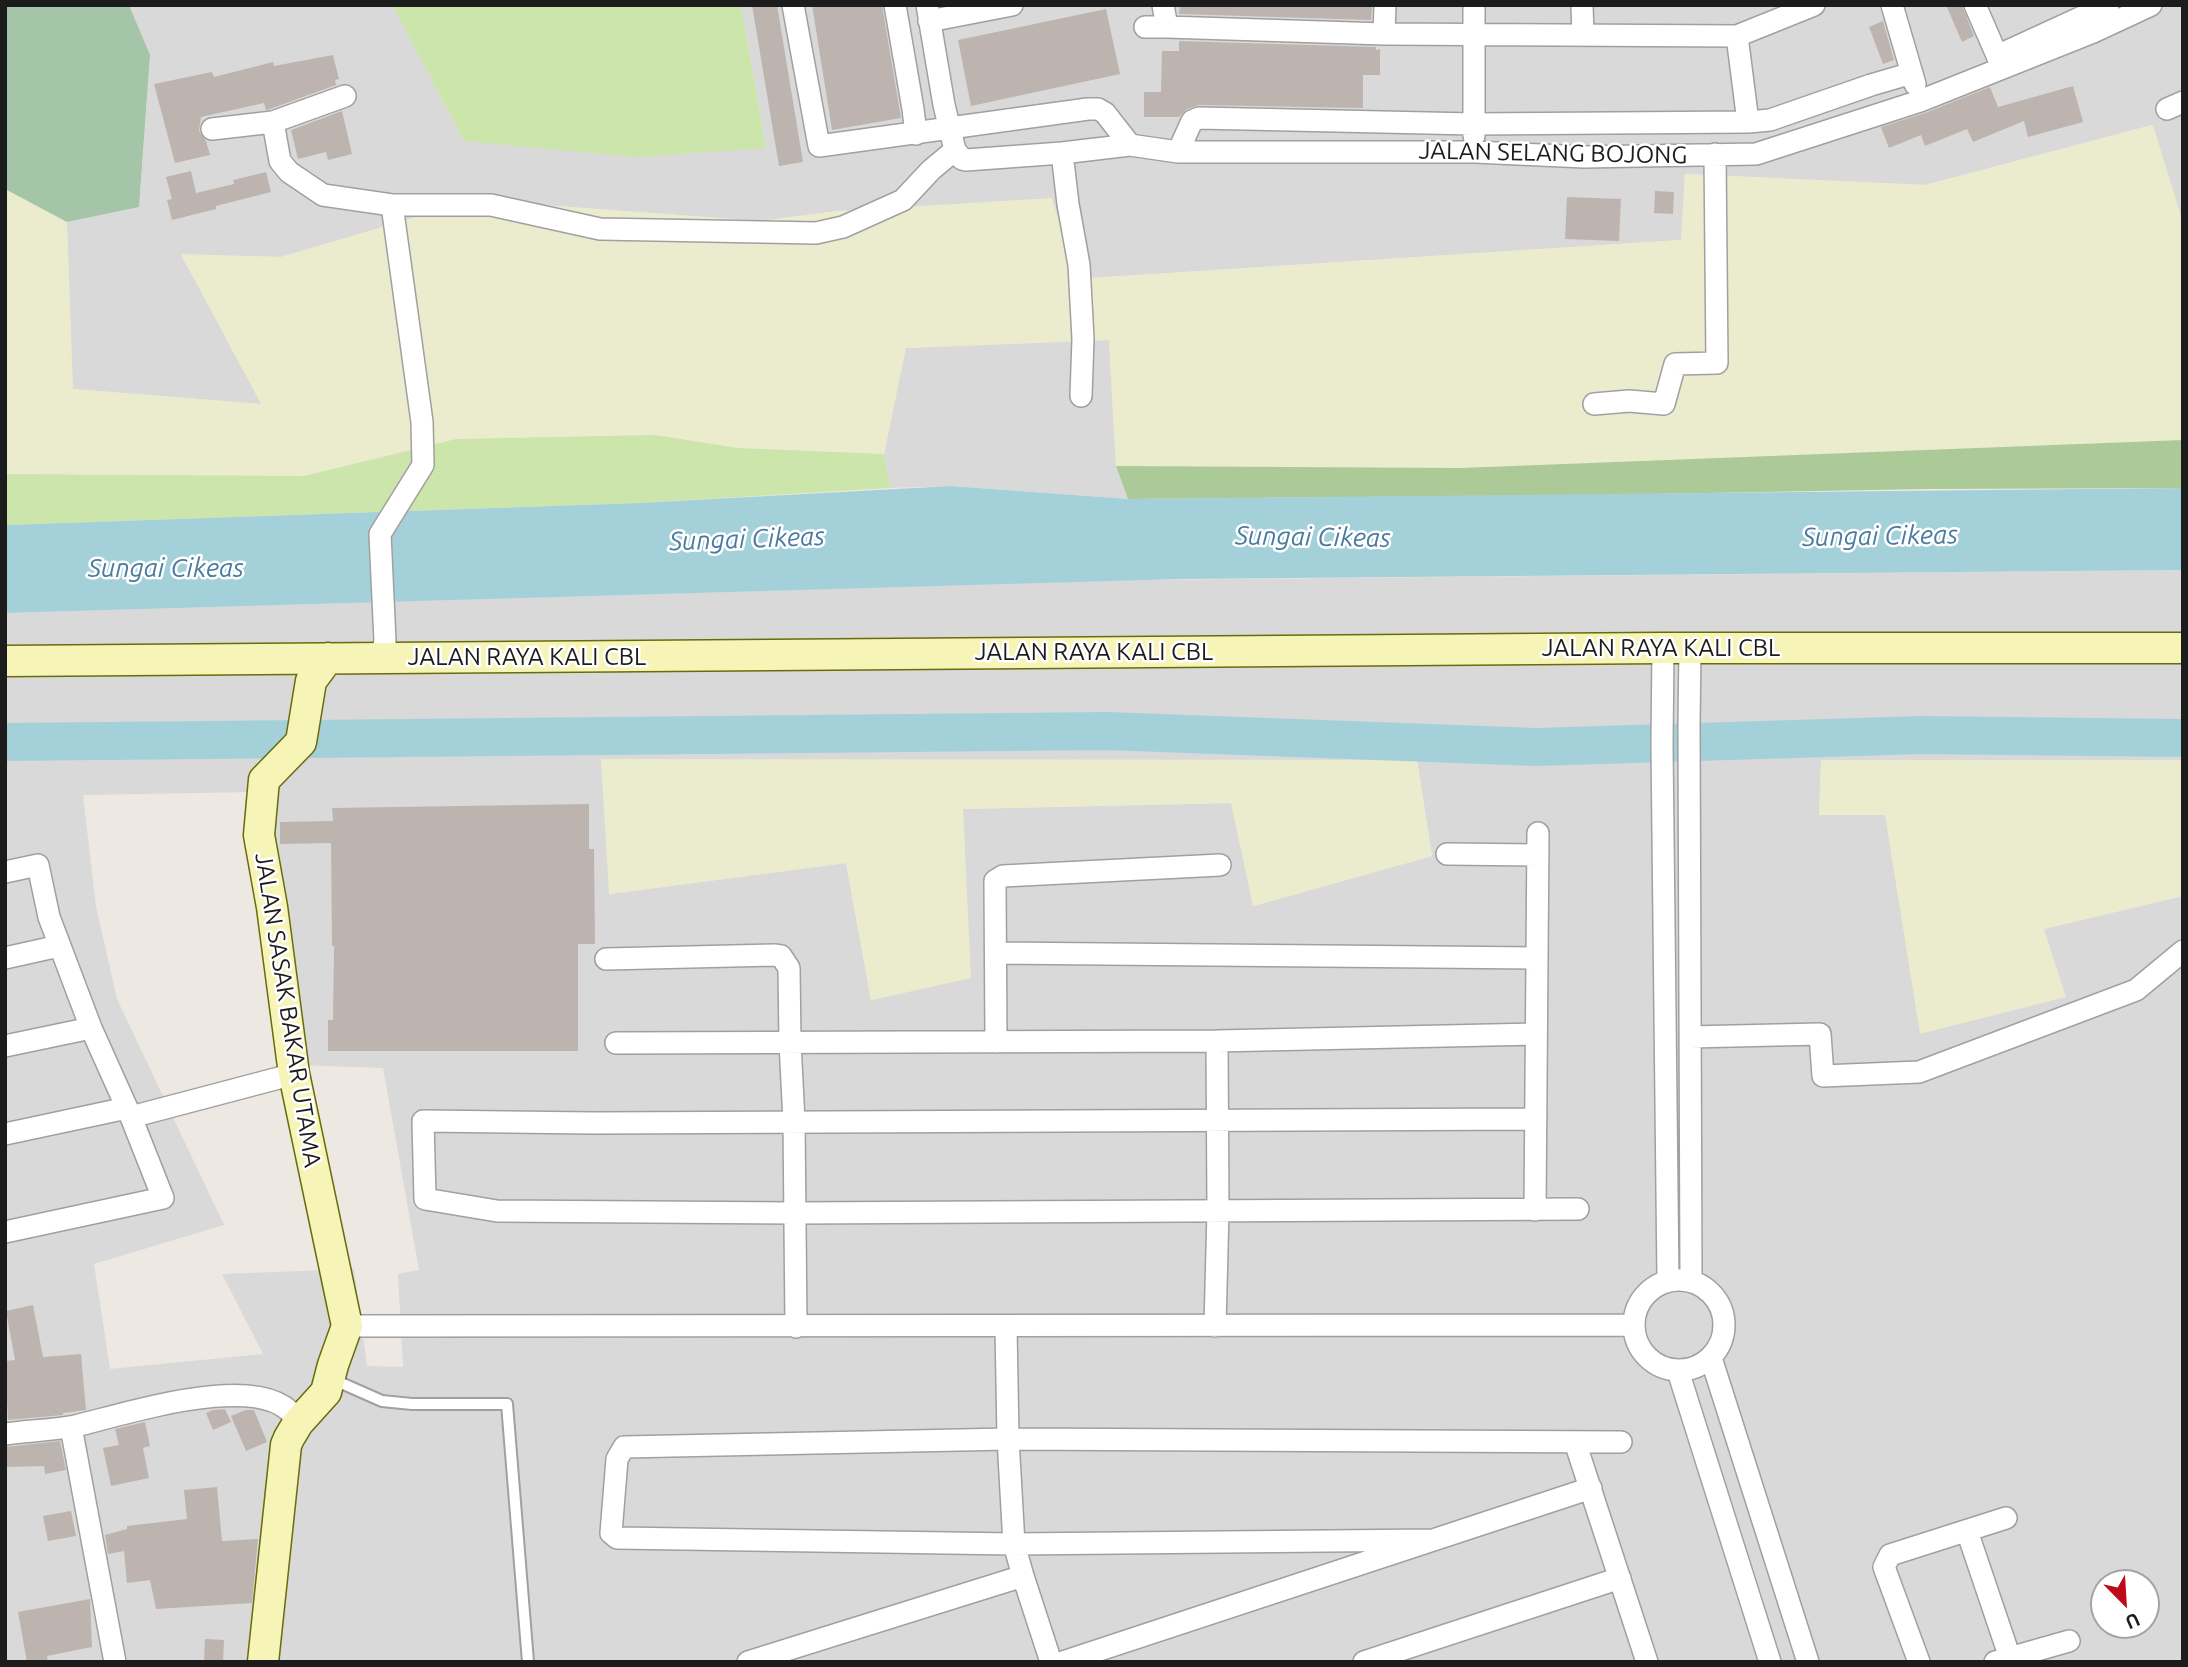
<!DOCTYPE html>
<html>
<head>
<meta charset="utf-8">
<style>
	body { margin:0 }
	#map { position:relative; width:2188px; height:1667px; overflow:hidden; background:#ede8e2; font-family:Ubuntu,sans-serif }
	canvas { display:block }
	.frame { position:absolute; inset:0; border:7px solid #1c1c1c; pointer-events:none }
	.north { position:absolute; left:2090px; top:1569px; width:70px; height:70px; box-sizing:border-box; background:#fff; border:2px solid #a4a4a4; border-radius:50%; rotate:156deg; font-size:19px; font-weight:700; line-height:28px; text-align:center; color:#1c1c1c }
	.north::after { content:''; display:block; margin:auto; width:24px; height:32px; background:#be0a18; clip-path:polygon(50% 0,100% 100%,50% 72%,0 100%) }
</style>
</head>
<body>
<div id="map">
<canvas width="2188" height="1667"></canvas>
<div class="frame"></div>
<div class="north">U</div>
</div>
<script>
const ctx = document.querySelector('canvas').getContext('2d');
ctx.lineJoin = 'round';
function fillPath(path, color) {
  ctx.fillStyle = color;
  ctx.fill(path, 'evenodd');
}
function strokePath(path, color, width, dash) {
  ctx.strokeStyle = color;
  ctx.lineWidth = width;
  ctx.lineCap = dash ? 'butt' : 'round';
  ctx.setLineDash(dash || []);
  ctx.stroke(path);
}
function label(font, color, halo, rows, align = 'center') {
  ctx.font = font + ' Ubuntu,sans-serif';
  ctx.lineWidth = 5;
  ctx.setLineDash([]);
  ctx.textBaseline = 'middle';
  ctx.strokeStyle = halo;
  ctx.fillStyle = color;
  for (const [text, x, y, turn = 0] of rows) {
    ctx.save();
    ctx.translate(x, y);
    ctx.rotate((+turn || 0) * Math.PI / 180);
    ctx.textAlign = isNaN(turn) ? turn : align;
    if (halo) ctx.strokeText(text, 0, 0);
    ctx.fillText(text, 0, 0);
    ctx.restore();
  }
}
const residential = new Path2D(`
	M129,5H392L464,141L766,148L741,5H2183V223L2152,125L1925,185L1685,174L1681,240L1076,279L838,211L760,221L474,200L281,257L181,255L262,404L72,389L67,222L139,207L150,56Z
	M1109,340L1116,466L1128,499L951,486L890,488L884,454L905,348Z
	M2183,570V760H1821L1819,815H1885L2043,929L2183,896V1662H5V613L1135,580ZM601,760H1417L1432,856L1254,906L1232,803L962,809L970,978L871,1000L846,863L610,894ZM254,792L299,1065L383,1068L419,1270L398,1274L403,1367L367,1366L354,1269L222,1274L263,1354L110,1369L94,1264L224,1225L117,999L96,907L83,795ZM2104,1583H2146V1625H2104Z`);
const farmland = new Path2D(`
	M2153,125L2183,223V440L1461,468L1116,466L1109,340L906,348L884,454L738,448L655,435L456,439L304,476L5,474V189L67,222L73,389L261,404L181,254L281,257L474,200L760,221L838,211L1052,198L1076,279L1681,240L1685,174L1925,185Z
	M601,759L1417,760L1432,856L1253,906L1231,803L963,809L971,978L871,1000L846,863L609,894Z
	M1821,760H2183V896L2044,929L2066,997L1920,1034L1885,815H1819Z`);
const grass = new Path2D(`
	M392,5H741L766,148L635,157L464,141Z
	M655,435L738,448L884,454L890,488L639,503L5,525V474L304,476L456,439Z`);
const forest = new Path2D(`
	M2183,440V488L1926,489L1599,495L1128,499L1116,466L1461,468Z`);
const cemetery = new Path2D(`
	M5,5H129L150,55L139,207L67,222L5,189Z`);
const water = new Path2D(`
	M951,486L1128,499L2183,488V570L1181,579L5,613V525L639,503Z`);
const river = new Path2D(`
	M5,742L1107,731L1537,747L1922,735L2183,738`);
const building = new Path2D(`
	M752,5H777L803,162L779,166Z
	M812,5H882L901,118L832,130Z
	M1180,5H1372L1371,20L1179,14Z
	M1946,5H1962L1974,36L1962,42Z
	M1106,9L1120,74L971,106L958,40Z
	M1883,21L1894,60L1883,64L1869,27Z
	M1179,41L1376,47V50L1380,49V75H1363V108L1199,105L1187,109L1179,117H1144V92H1161L1162,51H1179Z
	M333,55L339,79L335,80L336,85L270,109L266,110L264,103L201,117L199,131L206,141L210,155L175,163L154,84L212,72L214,77L273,62L274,66Z
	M2073,86L2083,122L2028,137L2024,121L1973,142L1967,129L1925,146L1921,135L1889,148L1881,127L1925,113L1990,87L1998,107Z
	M342,111L352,154L328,160L326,152L298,159L291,130Z
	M191,171L196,193L234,184L233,180L266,172L271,192L216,206V209L172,220L167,200L172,199L166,177Z
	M1655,191L1674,192L1673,214L1654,213Z
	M1567,197L1621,199L1619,241L1565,239Z
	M589,804V849H594L595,944H578V1051H328V1020H333L334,946H332L331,843L280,844V822L333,821L332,808Z
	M33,1305L43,1357L81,1354L86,1410L63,1413V1415L8,1420L5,1361L15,1360L6,1311Z
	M225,1409L231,1422L213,1430L206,1413L213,1410Z
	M246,1410H254L267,1442L246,1451L231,1416Z
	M145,1422L150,1446L143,1448L149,1478L111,1486L103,1448L119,1445L115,1429Z
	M60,1441L66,1470L45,1474L44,1466L5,1467V1447Z
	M217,1487L222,1541L258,1539L252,1603L156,1609L150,1580L127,1583L124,1551L108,1554L105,1535L127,1529V1526L187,1519L184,1490Z
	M71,1511L76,1536L48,1541L43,1516Z
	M90,1599L92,1647L47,1656L48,1662H27L18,1612Z
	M205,1639L224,1640L223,1662H204Z`);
const service = new Path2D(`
	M332,1379L382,1401L412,1404H507L528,1662`);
const minor = new Path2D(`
	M793,5L819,146L1088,109H1098L1105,113L1130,145
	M895,5L913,109L916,134
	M927,5L944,105L955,150L962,159L966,160L1062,153L1130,145L1178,152H1475L1584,157L1756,154L1920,101L2093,32L2151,5
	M1163,5L1167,27L1384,34L1737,36L1814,5
	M1582,5L1583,35
	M1892,5L1915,84
	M1975,5L2002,67
	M929,21L1012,5
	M1145,27H1167
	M1384,34L1385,5
	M1737,36L1748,122
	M1997,56L2108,5
	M2167,109L2183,102
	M273,122L345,96
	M212,129L273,122L280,161L289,172L323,195L392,205H491L600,229L816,233L843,227L903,200L931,170L955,150
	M1474,136V5
	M1178,152L1192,121L1199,118L1473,124L1748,122L1770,120L1871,85L1912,73
	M1062,153L1068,204L1079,265L1083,339L1081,396
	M1594,404L1629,401L1664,404L1675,364L1717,363L1715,154
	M1663,648L1662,745L1668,1281
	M1690,648L1689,726L1691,1281
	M381,658L385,641L380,534L423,465L422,422L392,205
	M1447,854L1538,855
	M5,872L38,865L49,917L91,1028L5,1046
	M997,953L1537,958
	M5,958L59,946
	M606,959L774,955L781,956L789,968L790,1043L794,1121L796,1327
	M91,1028L131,1117L294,1074
	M1690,1037L1820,1034L1823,1076L1919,1072L2136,990L2183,951
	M996,1042L995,884V881L1003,876L1220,865
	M616,1043L1217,1041L1536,1034
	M1536,1119L593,1123L423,1121L425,1199L497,1211L795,1213L1578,1209
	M5,1134L127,1108
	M1535,1210L1538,833
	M5,1232L163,1198L131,1117
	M1634 1325a45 45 0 1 1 90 0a45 45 0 1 1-90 0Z
	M347,1326L1633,1325
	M1215,1326L1218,1211L1217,1041
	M1006,1327L1008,1439L1014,1544L1023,1576L1051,1662
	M1711,1358L1808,1662
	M1678,1371L1770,1662
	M71,1427L115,1662
	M5,1434C28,1431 52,1430 75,1426C123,1415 272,1365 298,1423
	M1575,1442L1647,1662
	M1967,1531L2010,1658
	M1433,1540L1014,1544L617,1538L611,1533L617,1459L624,1447L1008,1439L1621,1442
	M748,1662L1023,1576
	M1063,1662L1591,1488
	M1364,1662L1620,1578
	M1919,1662L1884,1567L1890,1555L2006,1518
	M1995,1662L2069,1641`);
const secondary = new Path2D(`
	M5,661L1663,648H2183
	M263,1662L286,1445L289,1438L298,1423L326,1392L333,1365L347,1326L294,1074L272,907L259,835L264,780L301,742L311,681L328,658`);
const streetNames = [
	["JALAN SELANG BOJONG",1553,153,1],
	["JALAN RAYA KALI CBL",1661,648],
	["JALAN RAYA KALI CBL",1094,652],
	["JALAN RAYA KALI CBL",527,657],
	["JALAN SASAK BAKAR UTAMA",288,1010,81]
];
const waterNames = [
	["Sungai Cikeas",1880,536,-1],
	["Sungai Cikeas",1313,537,1],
	["Sungai Cikeas",747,539,-2],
	["Sungai Cikeas",166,568]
];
fillPath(residential, '#dad9d9');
fillPath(farmland, '#ebebce');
fillPath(grass, '#cce5aa');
fillPath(forest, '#abca98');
fillPath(cemetery, '#a4c5a7');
fillPath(water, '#a4d1d9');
strokePath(river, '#a4d1d9', 38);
fillPath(building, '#bdb4af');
strokePath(service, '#a0a0a0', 14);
strokePath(minor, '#a0a0a0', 24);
strokePath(secondary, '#696c0a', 33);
strokePath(service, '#fff', 10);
strokePath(minor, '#fff', 21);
strokePath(secondary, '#f6f4b7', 30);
label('24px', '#1c1c1c', '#fff', streetNames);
label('italic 26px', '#4b7b9f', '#fff', waterNames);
</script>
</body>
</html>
